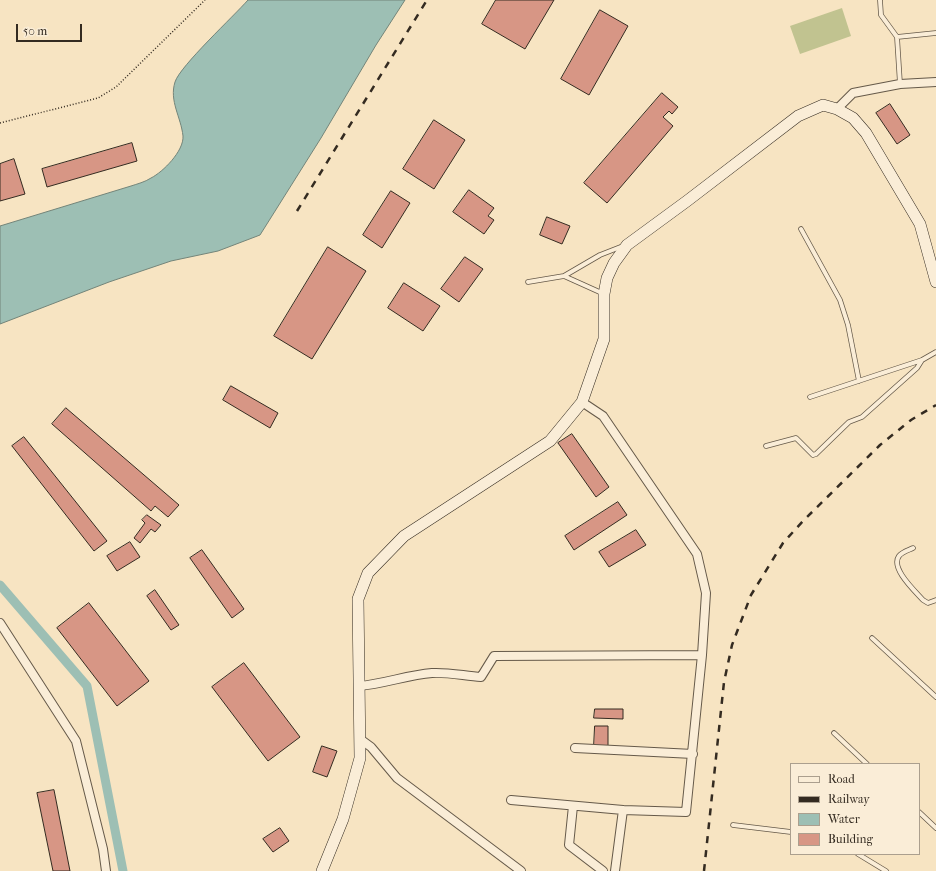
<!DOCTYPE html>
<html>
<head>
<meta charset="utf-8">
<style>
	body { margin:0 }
	#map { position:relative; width:936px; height:871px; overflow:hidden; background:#f7e4c2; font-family:"IM FELL French Canon",serif }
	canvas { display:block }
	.legend { position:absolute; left:790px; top:763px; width:130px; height:92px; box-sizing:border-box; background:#faedd7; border:1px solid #ab9f8e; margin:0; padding:5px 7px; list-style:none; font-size:12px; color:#342b21 }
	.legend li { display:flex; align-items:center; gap:8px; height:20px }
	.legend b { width:20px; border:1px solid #ab9f8e }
	.scale { position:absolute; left:16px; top:24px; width:66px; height:18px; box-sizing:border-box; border:2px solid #342b21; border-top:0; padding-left:5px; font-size:12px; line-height:14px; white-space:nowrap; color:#342b21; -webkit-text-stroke:3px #faedd7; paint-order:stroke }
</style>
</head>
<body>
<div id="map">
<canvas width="936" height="871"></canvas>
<ul class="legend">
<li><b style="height:5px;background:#faedd7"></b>Road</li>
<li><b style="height:5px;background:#342b21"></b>Railway</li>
<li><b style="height:11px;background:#9dbfb4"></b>Water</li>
<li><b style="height:11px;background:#d79685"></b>Building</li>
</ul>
<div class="scale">50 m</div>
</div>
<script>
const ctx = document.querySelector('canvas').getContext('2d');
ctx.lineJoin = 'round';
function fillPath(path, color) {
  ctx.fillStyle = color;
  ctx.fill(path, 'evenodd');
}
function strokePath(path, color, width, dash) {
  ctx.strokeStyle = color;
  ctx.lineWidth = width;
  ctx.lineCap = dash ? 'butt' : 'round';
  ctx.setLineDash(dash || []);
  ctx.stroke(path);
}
const green = new Path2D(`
	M842,8L851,36L800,54L790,26Z`);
const water = new Path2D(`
	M248,0H405L376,45L321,138L260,235L218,251L171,261L109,282L0,324V226L131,186C137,184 145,182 151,178C163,172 184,151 183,136C181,117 169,101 175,82C180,66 234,16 248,0Z`);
const canal = new Path2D(`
	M0,585L87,686L123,871`);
const building = new Path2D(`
	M496,0H554L525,49L482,24Z
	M600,10L628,26L589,95L561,79Z
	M662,93L678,107L672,114L669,111L663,117L673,126L607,203L584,183Z
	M890,104L910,135L897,144L876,113Z
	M434,120L465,140L434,189L403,169Z
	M132,143L137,161L47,187L42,169Z
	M14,159L25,194L0,201V164Z
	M469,190L494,208L488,216L494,220L484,234L453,212Z
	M391,191L410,203L382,248L363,235Z
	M547,217L570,226L562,244L540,235Z
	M328,247L366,271L312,359L274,336Z
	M465,257L483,269L459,302L441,289Z
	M404,283L440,306L423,331L388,308Z
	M231,386L278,413L270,428L223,400Z
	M66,408L179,505L168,517L155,506L151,511L52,424Z
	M572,434L609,487L596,497L558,443Z
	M24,437L107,541L94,551L12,446Z
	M618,502L627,515L574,550L565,536Z
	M147,515L161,525L155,532L151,529L140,543L134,538L145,523L142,520Z
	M636,530L646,545L609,567L599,552Z
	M130,542L140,557L117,571L107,556Z
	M202,550L244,609L232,618L190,558Z
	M155,590L179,625L171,630L147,596Z
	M89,603L149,681L117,706L57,628Z
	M244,663L300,737L268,761L212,687Z
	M595,709H623V719L594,718Z
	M595,726H608V746H594Z
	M322,746L337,751L327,777L313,772Z
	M54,790L70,871H53L37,793Z
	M280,828L289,841L273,852L263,839Z`);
const path = new Path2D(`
	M0,123L98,98L116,87L205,0`);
const lane = new Path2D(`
	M880,0L881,15L897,37
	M900,84L897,37L936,33
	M801,229L840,300L848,325L859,381
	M564,276L604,294
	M528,282L564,276L600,255L623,246
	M810,397L922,360
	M766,446L796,438L813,455L816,454L849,422L862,417L917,368L922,360L936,352
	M913,548C909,550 902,552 899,556C890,568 915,591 923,600L928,603L936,600
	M872,638L936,697
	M834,733L867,764
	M919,812L936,828
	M733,825L791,832
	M858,854L886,871`);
const street = new Path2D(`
	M837,109L853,93L900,84L936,82
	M582,402L603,416L697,554L706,593L702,655L686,812L623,810L615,871
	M0,623L76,741L103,849L106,871
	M359,686C384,684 407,675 432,673C448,672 465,676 481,677L494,656L702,655
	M360,739L371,747L397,778L521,871
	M575,748L693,754
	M511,800L623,810
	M573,806L569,845L603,871`);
const secondary = new Path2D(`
	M322,871L343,819L360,758L358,599L368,573L404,536L550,441L582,402L604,339V294L607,278L614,263L627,245L687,201L798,116L823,105L837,109L853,118L866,133L920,224L936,282`);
const rail = new Path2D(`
	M297,211L427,0
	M704,871L724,682L732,645L751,595L783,543L803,521L880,445L911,420L936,405`);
fillPath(green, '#c1c390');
fillPath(water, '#9dbfb4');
strokePath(water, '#738479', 1);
strokePath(canal, '#9dbfb4', 9);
fillPath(building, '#d79685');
strokePath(building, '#342b21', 1);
strokePath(lane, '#655949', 5.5);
strokePath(street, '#655949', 10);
strokePath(secondary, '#342b21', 12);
strokePath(path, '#342b21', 1.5, [1, 2]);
strokePath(lane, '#faedd7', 4);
strokePath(street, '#faedd7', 8);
strokePath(secondary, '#faedd7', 11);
strokePath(rail, '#342b21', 2.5, [7, 7]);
</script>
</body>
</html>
